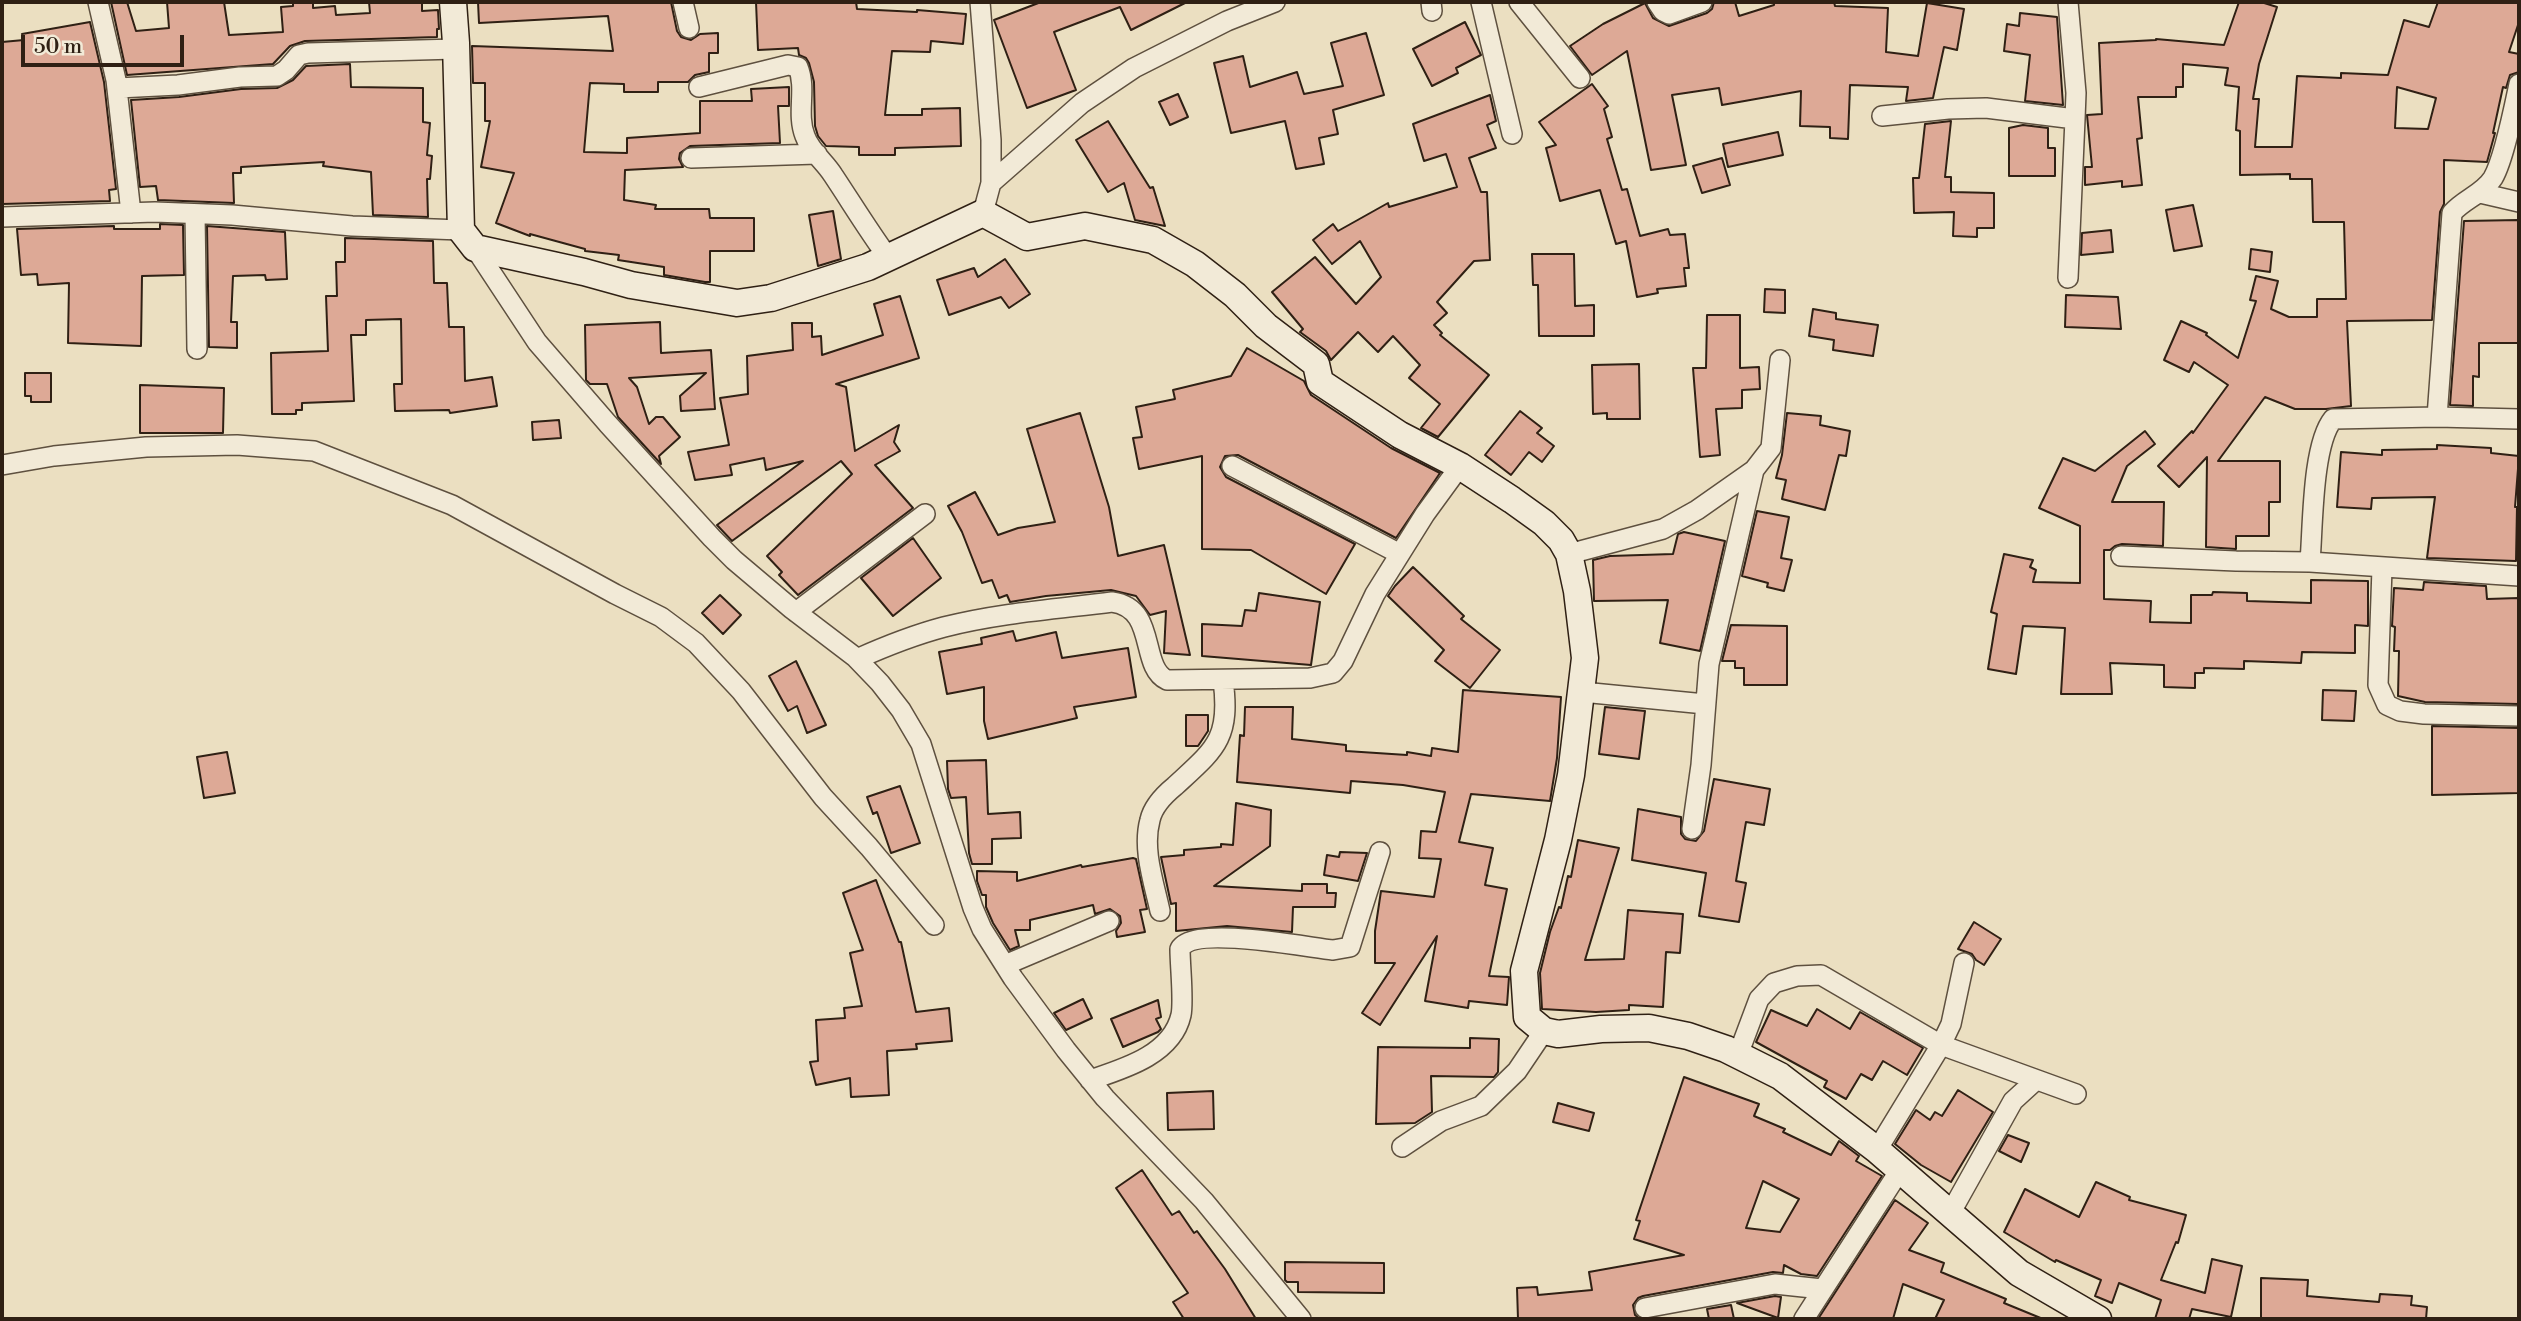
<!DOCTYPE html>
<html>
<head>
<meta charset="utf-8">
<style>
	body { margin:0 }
	#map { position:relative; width:2521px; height:1321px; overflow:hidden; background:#ebdfc1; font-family:"Libre Bodoni",serif }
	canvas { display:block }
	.frame { position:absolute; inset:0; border:4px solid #2f2014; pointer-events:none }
	.scale { position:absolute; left:21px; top:35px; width:163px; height:32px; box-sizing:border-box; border:4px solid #2f2014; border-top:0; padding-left:9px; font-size:21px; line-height:24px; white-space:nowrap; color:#2f2014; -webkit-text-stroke:5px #f2ead7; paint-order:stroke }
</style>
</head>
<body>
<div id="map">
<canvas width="2521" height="1321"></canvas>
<div class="frame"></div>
<div class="scale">50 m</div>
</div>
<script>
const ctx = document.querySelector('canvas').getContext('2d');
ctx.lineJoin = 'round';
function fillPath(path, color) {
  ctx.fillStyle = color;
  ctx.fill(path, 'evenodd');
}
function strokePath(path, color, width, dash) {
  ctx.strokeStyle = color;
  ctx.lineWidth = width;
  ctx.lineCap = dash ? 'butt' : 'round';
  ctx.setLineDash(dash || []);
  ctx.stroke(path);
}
const building = new Path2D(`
	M111,2H127L136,31L169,28L167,2H224L229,35L283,32L281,7L293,6V2H313V8L335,6L336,15L370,13L369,2H422V11L438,10L439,29H437V37L305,41L290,46L273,64L127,75Z
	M478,2H671L677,31L681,37L691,40L700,34L718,33V53H709V72L695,75L688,82H658V92H624V84L590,83L584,152L627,153V138L700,133V101H752L751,89L789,87V106H778L780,143L690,146L680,153L679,159L683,167L625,170L624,200L656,205L655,209H709L710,218H754V251H710V282H705L664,275V267L618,260L619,255L585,251V249L530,234V236L496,223L514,173L481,167L490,121H485V83H473L472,46L613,51L608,16L479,23Z
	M756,2H856L857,9L917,12V10L966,14L963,44L931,41L930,52L892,51L885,115H922V109L960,108L961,146L895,148V155H859V147L826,146L818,136L815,126L814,82L809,63L806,58L799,55L798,48L758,50Z
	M1041,2H1187L1131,30L1120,7L1054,32L1076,90L1027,108L994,20Z
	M1714,2H1735L1739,16L1774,5V2H1834L1835,6L1888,8L1886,52L1918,56L1927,3L1964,9L1957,50L1944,47L1933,98L1906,101L1908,87L1850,85L1848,139L1830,138V127L1800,126L1801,91L1722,105L1719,88L1672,95L1686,165L1651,170L1627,51L1592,75L1570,46L1603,24L1645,3L1653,18L1669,26L1707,13L1712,9Z
	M2239,2H2261L2277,7L2259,64L2253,99H2259L2255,147H2292L2297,76L2341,78V73L2388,75L2404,20L2429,27L2438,2H2519V22L2509,52L2519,54V72L2510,75L2506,88L2503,87L2493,133H2495L2487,162L2444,160V204L2440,212L2432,320L2347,321L2351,406L2326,409H2295L2265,397L2218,461H2280V502H2269V536H2236V549L2206,547L2207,457L2179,487L2158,466L2192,431L2193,433L2228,385L2194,362L2189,372L2164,360L2181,321L2207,333L2206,335L2238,358L2256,301L2250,300L2256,276L2278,281L2271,309L2289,317H2317V299H2346L2344,222H2313L2312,179H2290V174L2240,175V131L2236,130L2239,87L2225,85L2228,68L2183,64V87H2176V97H2138L2142,138L2137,139L2142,185L2122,187V181L2085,185V167H2092L2087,115L2102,114L2099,43L2156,40V39L2224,45ZM2397,87L2436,98L2428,129L2395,128Z
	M2020,13L2057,17L2063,105L2025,101L2030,55L2004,51L2007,24L2019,26Z
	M90,22L104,82L116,189L109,190L110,201L2,204V42L24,40L22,34Z
	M1465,22L1481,55L1456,68L1458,73L1432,86L1413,49Z
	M1366,33L1384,95L1333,110L1338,134L1319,138L1324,164L1296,169L1285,121L1231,133L1214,63L1243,56L1250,87L1297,72L1304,94L1343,86L1331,43Z
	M350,64L351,87L423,88V122L430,123L427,155L432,156L430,179H427L428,217L373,215L371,172L323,166L324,162L241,167V173H233L234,203L158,200L156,186L140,187L131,100L179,97L241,89L277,88L293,80L306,66Z
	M1592,84L1608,106L1604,109L1612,137L1607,139L1622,190L1627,189L1640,236L1668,229L1670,235L1685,234L1689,268H1684L1686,286L1657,289L1658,293L1637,297L1626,241L1616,244L1600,190L1560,201L1546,148L1556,145L1539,122Z
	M1178,94L1188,117L1170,125L1159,102Z
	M1490,95L1496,121L1487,125L1496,148L1469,158L1481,192H1487L1490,260L1474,261L1437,302L1447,313L1434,325L1442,333L1440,335L1489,375L1438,437L1421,428L1440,404L1409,378L1420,365L1393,336L1378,352L1358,332L1331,360L1326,351L1300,332L1303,329L1272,292L1315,257L1356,304L1381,277L1360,241L1332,264L1313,240L1333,224L1338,231L1388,203L1389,207L1457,187L1446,154L1424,161L1413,124Z
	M1108,121L1150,188L1153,187L1165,226L1135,220L1124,183L1108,192L1076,140Z
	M1951,121L1945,177H1951V192L1994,193V228H1977V237L1953,236L1954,212L1914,213L1913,178H1919L1925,124Z
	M2023,125L2048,128V148H2055V176H2009V128Z
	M1778,132L1783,155L1728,167L1723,144Z
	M1722,158L1730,185L1702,193L1693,166Z
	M2193,205L2202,246L2174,251L2166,210Z
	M833,211L841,259L818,266L809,215Z
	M2519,220V343H2479V377L2473,376V406L2450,405L2464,221Z
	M160,224L183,225L184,275L142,276L141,346L68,343L69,283L38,285L37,274L21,275L17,229L114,226V229H160Z
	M207,226L285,232L287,279L266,280L265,275L233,276L231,322H237V348L209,347Z
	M2111,230L2113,252L2081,255L2082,233Z
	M345,238L433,241L434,283H447L449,327H464L465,381L492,377L497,406L450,413L449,410L395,411L394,384H402L401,319L366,320V335H351L354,401L302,403V410H296V414H272L271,353L328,351L326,296H337L336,262H345Z
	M2251,249L2272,252L2270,272L2249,269Z
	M1532,254H1574L1575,306L1594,305V336H1539L1538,285H1533Z
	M1005,259L1030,294L1009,308L1001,297L949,315L937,280L974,268L978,277Z
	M1765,289L1785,290V313L1764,312Z
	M2066,295L2118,297L2121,329L2065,327Z
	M900,296L919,358L836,384L846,387L855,451L899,425L894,442L900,451L875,465L913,508L798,595L779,575L782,572L767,556L852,474L841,461L732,541L717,525L803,461L766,470L764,458L730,465L732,475L695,480L688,452L729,445L720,398L748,394L747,356L793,350L792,323H812V337L821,336L822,355L883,335L874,304Z
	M1813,309L1836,313V319L1878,325L1873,356L1833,350L1834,340L1809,336Z
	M1707,315H1740V368L1759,367L1760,389L1742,390V408L1716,409L1720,455L1700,457L1693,368H1706Z
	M660,322L661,353L711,350L715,409L681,411L680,396L706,373L629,378L637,387L649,424L656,417H663L680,437L659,456L661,464L618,417L607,384H590L586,380L585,325Z
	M1247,348L1304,381L1311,395L1391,448L1440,473L1396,538L1238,455L1225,456L1220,467L1226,477L1355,544L1326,594L1251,550L1202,549V456L1139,469L1133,438L1142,437L1136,407L1175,399L1173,390L1231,376Z
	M1639,364L1640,419H1607V413L1593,414L1592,365Z
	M25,373H51V402H31V396H25Z
	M140,385L224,388L223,433H140Z
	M1520,411L1542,428L1537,433L1554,446L1542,462L1529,452L1511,475L1485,455Z
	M1080,413L1109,507L1118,556L1164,545L1190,655L1164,653L1166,611L1150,615L1136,596L1111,590L1046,596L1010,602L1007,595L999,598L992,580L982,583L962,532L948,506L975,492L998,535L1018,528L1055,522L1027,429Z
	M1787,413L1821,416L1820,425L1850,431L1846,456L1839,455L1825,510L1782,499L1786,480L1776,478L1782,455Z
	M559,420L561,438L533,440L532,422Z
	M2145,431L2155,444L2127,466L2112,502H2164L2163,546L2122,544L2115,546L2110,550H2104V599L2151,601L2150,622L2191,623V595H2212L2213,592L2247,593V601L2311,603V580L2368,581V626L2355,625V653L2302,652L2301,663L2244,661V669L2204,668V673H2195V688L2164,687V665L2110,663L2112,694H2061L2065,628L2023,626L2016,674L1988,669L1997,614L1991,612L2004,554L2033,560L2030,567L2036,570L2033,582L2080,583V526L2039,508L2063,458L2095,471Z
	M2437,445L2491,448V453L2519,456L2515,507H2517L2516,561L2427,558L2435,497L2372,498L2371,509L2337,507L2341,452L2382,455V450L2437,449Z
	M1757,511L1789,517L1781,558L1792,560L1784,591L1767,587L1768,583L1742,576Z
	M1684,532L1725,541L1700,651L1660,643L1668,600L1594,601L1593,560L1610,556L1673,554L1678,534Z
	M913,538L941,578L893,616L861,578Z
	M1413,567L1464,616L1461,619L1500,650L1470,688L1435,661L1444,650L1388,596L1395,586Z
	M2424,582L2486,586L2487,599L2519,598V704L2425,702L2398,696L2399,651H2394L2395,627L2392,626L2394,588L2423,590Z
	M1259,593L1320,602L1311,665L1202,656V624L1242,626L1245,610L1256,611Z
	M720,595L741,615L723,634L702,613Z
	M1731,625L1787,626V685H1744V668H1735V661H1722Z
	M1013,631L1016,641L1056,632L1062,658L1128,648L1136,697L1074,707L1077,718L988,739L984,721V687L947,694L939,652L982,644L981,638Z
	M796,661L826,725L807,733L797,706L788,711L769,676Z
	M1463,690L1561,697L1557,758L1550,801L1471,794L1459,842L1493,848L1485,885L1507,889L1489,976L1509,977L1507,1005L1469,1001L1468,1008L1425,1001L1437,936L1380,1025L1362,1013L1395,963H1375V931L1381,891L1434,897L1441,859L1419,858L1421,831L1436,832L1445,792L1403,785L1351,781L1350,793L1237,782L1240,735L1244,736L1245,707H1293L1292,739L1346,745V751L1407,755V752L1431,756L1432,748L1458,752Z
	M2323,690L2356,691L2354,721L2322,720Z
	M1605,707L1645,711L1639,759L1599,754Z
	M1186,715H1208V731L1198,746H1186Z
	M2432,726L2519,728V793L2432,795Z
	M227,752L235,793L204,798L197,757Z
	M986,760L988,814L1020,812L1021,838L992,839V864H972L969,853L966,797L951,798L948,789L947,761Z
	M1714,779L1770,789L1764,825L1746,822L1736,881L1746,883L1739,922L1699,916L1706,873L1632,860L1638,809L1681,817V834L1685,839L1696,841L1704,831Z
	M900,786L920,843L891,853L877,812L873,814L867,797Z
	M1236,803L1271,810L1270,846L1214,886L1302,891V884H1327V893H1336L1335,907H1293L1292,932L1227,926L1176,931V903L1171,904L1161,857L1184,855V850L1221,847V844L1233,845Z
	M1578,840L1619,848L1585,960L1624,959L1628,910L1683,914L1680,953L1666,952L1663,1007L1629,1005V1010L1596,1012L1542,1009L1540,973L1550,932L1559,907L1561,908L1568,876L1571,877Z
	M1340,852L1367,853L1358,881L1324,875L1327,855L1339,857Z
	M1133,858L1136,859L1147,909L1140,910L1145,932L1117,937L1116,931L1121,923L1120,916L1110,909L1095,914L1093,905L1030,920V930H1015L1019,946L1010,950L993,923L986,907V895H982L977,881V871L1017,872V881L1081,865L1082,867Z
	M876,880L899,942H901L916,1012L949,1008L952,1041L916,1044L917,1049L887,1051L889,1095L851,1097L850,1078L816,1085L810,1062L818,1061L816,1020L845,1018L844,1008L862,1006L850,953L863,950L843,893Z
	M1974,922L2001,939L1984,965L1976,960L1972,954L1958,949Z
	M1083,999L1092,1018L1066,1030L1054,1013Z
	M1158,1000L1161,1017L1156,1019L1161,1029L1158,1032L1123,1047L1111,1019Z
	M1817,1009L1850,1029L1860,1012L1923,1048L1907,1075L1883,1061L1872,1080L1861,1074L1846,1099L1824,1087L1827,1081L1756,1042L1771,1010L1807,1026Z
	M1470,1038L1499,1039L1498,1072L1494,1077L1431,1076L1432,1112L1415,1123L1376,1124L1378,1047L1470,1048Z
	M1684,1077L1759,1104L1754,1116L1785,1129L1783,1132L1831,1155L1839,1141L1859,1156L1856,1161L1882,1176L1817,1276L1801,1274L1784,1265L1783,1273L1773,1272L1643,1296L1638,1298L1633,1305L1635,1315L1640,1319H1518L1517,1288L1537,1287L1538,1295L1592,1290L1589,1272L1684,1255L1634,1239L1640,1221L1636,1220ZM1763,1181L1799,1199L1780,1232L1746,1228Z
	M1958,1090L1993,1112L1951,1182L1921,1165L1895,1144L1916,1110L1930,1120L1935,1112L1942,1116Z
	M1213,1091L1214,1129L1168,1130L1167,1093Z
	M1558,1103L1594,1113L1589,1131L1553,1122Z
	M2008,1135L2029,1143L2021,1162L1999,1151Z
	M1142,1170L1172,1215L1179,1211L1194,1233L1197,1231L1225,1269L1256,1319H1184L1173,1302L1188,1293L1116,1188Z
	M2096,1182L2130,1197L2129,1200L2186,1215L2178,1243L2176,1242L2161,1280L2205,1293L2212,1259L2242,1266L2231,1317L2192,1309L2189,1319H2155L2161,1300L2119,1283L2112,1303L2095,1296L2101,1280L2056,1260L2055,1262L2004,1232L2025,1189L2079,1217Z
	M1895,1200L1928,1223L1909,1250L1944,1263L1941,1272L2006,1299L2004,1303L2043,1319H1935L1944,1300L1903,1284L1893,1319H1818Z
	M1285,1262L1384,1263V1293L1298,1292V1282H1287L1285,1280Z
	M2261,1278L2308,1280L2307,1296L2379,1302L2380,1294L2412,1296L2411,1305L2427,1307L2426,1319H2261Z
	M1775,1296L1781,1297L1778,1318L1737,1303Z
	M1731,1305L1734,1319H1709L1707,1309Z`);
const street = new Path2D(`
	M98,2L116,80L131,213
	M683,2L689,28
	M980,2L991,140V183
	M1431,2L1432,11
	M1481,2L1512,134
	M1519,2L1580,78
	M1657,2L1663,11L1669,14L1702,2
	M699,87L788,65L798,67C807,89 796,113 805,136C810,151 825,162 833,175C851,202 868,230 887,256
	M118,88L178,85L240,77L277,76L286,70L299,55L308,53L456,49
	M1882,116L1948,109L1986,108L2075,119L2076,93L2068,2
	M691,158L817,154
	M2480,193L2519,202
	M983,213L991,183L1082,103L1134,68L1227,21L1275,2
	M195,214L197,349
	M2,217L155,212L232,215L352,226L461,230
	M475,248L537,342L608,424L712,538L734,560L792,609L855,657L880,683L901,710L921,744L973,908L982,929L1013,978L1066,1050L1105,1098L1204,1201L1301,1319
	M2068,278L2075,119
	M2437,417L2452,213C2464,199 2483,194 2493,178C2504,159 2514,108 2519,84
	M2519,419L2437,417L2333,419C2312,445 2313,526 2310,562L2519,576
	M2,465L54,456L146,447L237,445L314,451L452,505L615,594L661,617L696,643L741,691L823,797L869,847L934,925
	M1232,466L1400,554
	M1569,554L1663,529L1697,510L1754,470L1771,448L1780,360
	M2121,556L2236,561L2310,562
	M2382,568L2378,685L2387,705L2400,711L2424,714L2519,716
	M796,612L925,514
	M857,659C886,646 914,635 944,627C999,613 1056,609 1112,602C1158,608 1139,667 1167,680L1310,678L1333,673L1343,661L1375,594L1425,514L1460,466
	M1582,692L1705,704
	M1692,829L1701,765L1709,664L1754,470
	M1160,911C1154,883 1142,849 1150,820C1153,806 1164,795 1175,786C1215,749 1231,739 1223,680
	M1005,965L1109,921
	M1738,1055L1759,999L1774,983L1797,976L1821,975L1941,1045L2076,1094
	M1090,1080C1123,1069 1172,1055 1181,1015C1184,1001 1180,966 1180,949C1194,925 1305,947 1333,950L1350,947L1380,852
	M1402,1147L1441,1121L1481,1106L1517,1071L1544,1031
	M1877,1150L1941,1045L1951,1024L1964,963
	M1951,1212L2013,1101L2036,1080
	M1645,1308L1775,1284L1822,1289
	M1804,1319L1900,1170`);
const secondary = new Path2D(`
	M453,2L456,43L461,230L475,248L584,272L631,285L737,303L771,298L868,267L983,213L1027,237L1085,226L1153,240L1195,264L1235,295L1266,326L1316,364L1320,382L1400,435L1460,466L1512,500L1544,523L1561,540L1569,554L1577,591L1585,658L1571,775L1558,840L1524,971L1527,1017L1544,1031L1558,1034L1601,1029L1649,1028L1688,1036L1726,1049L1780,1076L1877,1150L2019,1273L2098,1319`);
fillPath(building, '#dda996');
strokePath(building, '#2f2014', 2);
strokePath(street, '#5e503f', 22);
strokePath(secondary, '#2f2014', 29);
strokePath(street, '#f2ead7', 19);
strokePath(secondary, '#f2ead7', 26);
</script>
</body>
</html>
